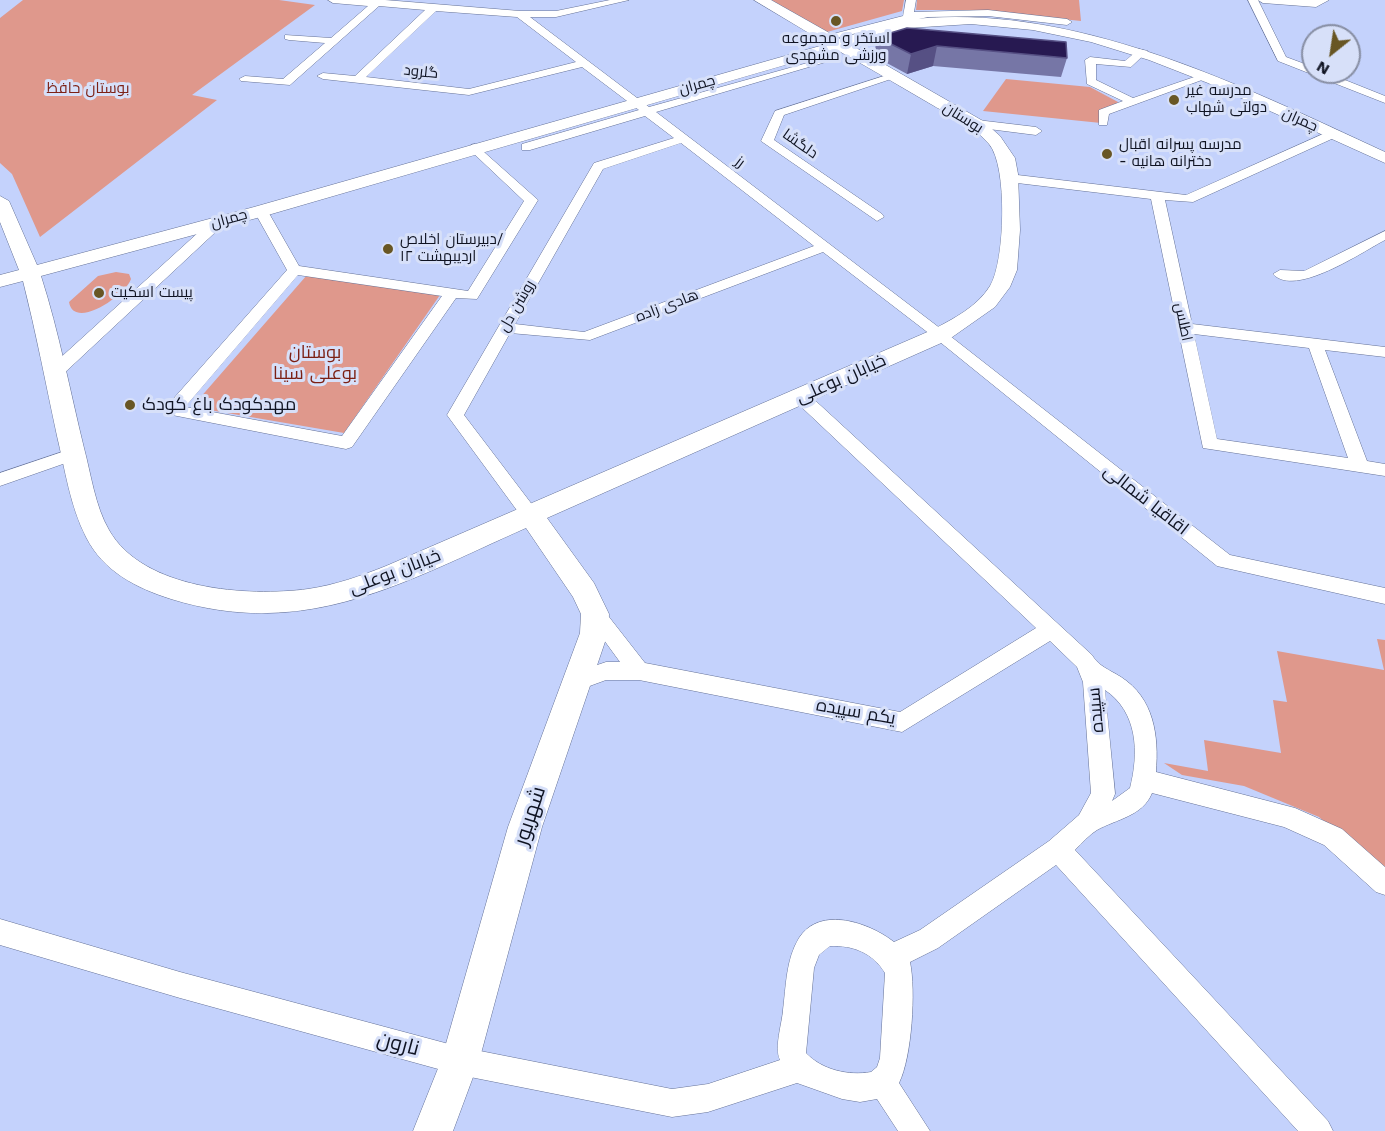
<!DOCTYPE html>
<html>
<head>
<meta charset="utf-8">
<style>
	body { margin:0 }
	#map { position:relative; width:1385px; height:1131px; overflow:hidden; background:#c4d2fc; font-family:"Work Sans",sans-serif }
	canvas { display:block }
	.north { position:absolute; left:1301px; top:24px; width:60px; height:60px; box-sizing:border-box; background:#d7e0f9; border:2px solid #878ea3; border-radius:50%; rotate:210deg; font-size:16px; font-weight:700; line-height:24px; text-align:center; color:#0f1322 }
	.north::after { content:''; display:block; margin:auto; width:21px; height:27px; background:#685624; clip-path:polygon(50% 0,100% 100%,50% 72%,0 100%) }
</style>
</head>
<body>
<div id="map">
<canvas width="1385" height="1131"></canvas>
<div class="north">N</div>
</div>
<script>
const ctx = document.querySelector('canvas').getContext('2d');
ctx.lineJoin = 'round';
function fillPath(path, color) {
  ctx.fillStyle = color;
  ctx.fill(path, 'evenodd');
}
function strokePath(path, color, width, dash) {
  ctx.strokeStyle = color;
  ctx.lineWidth = width;
  ctx.lineCap = dash ? 'butt' : 'round';
  ctx.setLineDash(dash || []);
  ctx.stroke(path);
}
function label(font, color, halo, rows, align = 'center') {
  ctx.font = font + ' "Work Sans",Cairo,sans-serif';
  ctx.lineWidth = 6;
  ctx.setLineDash([]);
  ctx.textBaseline = 'middle';
  ctx.strokeStyle = halo;
  ctx.fillStyle = color;
  for (const [text, x, y, turn = 0] of rows) {
    ctx.save();
    ctx.translate(x, y);
    ctx.rotate((+turn || 0) * Math.PI / 180);
    ctx.textAlign = isNaN(turn) ? turn : align;
    if (halo) ctx.strokeText(text, 0, 0);
    ctx.fillText(text, 0, 0);
    ctx.restore();
  }
}
const green = new Path2D(`
	M23,0H279L315,5L192,95L217,100L40,237L12,174L0,163V18Z
	M771,0H904L902,11L827,32Z
	M917,0H1079L1081,21L976,10H916Z
	M1006,79L1090,87L1118,102L1101,123L983,111Z
	M116,272L129,274L131,279C126,295 74,331 69,302L98,276Z
	M307,275L440,295L344,433L192,407Z
	M1377,639L1385,640V875L1319,817L1244,786L1182,775L1164,763L1208,771L1204,740L1281,753L1273,700L1287,702L1277,651L1384,670Z`);
const street = new Path2D(`
	M328,0H385L520,11H556L610,0H629L556,17H530L649,107L836,55V59L656,112L945,332L1230,555L1385,588V604L1217,566L935,338L823,252L590,340L510,333L464,415L540,515L538,520H524L447,415L594,163L674,138L645,116L530,150H522V144L639,110L582,67L469,95L323,79L317,76L323,73L355,76L425,10L379,6L290,85L241,81L239,79L245,76L283,79L325,43L289,40L285,39V35L331,38L368,6L333,3ZM436,11L517,17L576,62L469,89L366,77ZM681,143L814,246L584,332L515,324L603,169Z
	M906,0H916L914,12L988,10L1067,19L1072,22L1067,25L988,16L928,17L826,40L821,37L903,16Z
	M1248,0H1258L1286,57L1313,67V72H1325L1385,96V103L1278,61Z
	M1258,0H1329L1316,7L1263,3Z
	M1139,49L1148,51L1131,67L1096,64V80L1133,98L1200,75L1210,77L1109,114L1107,125H1099V110L1123,101L1087,84L1085,60L1090,57L1125,61Z
	M887,75L897,77L784,115L774,140L882,214L884,217L877,221L761,141L775,111Z
	M977,120L1036,127L1042,131L1036,135L973,127V121Z
	M1332,130L1336,131V137L1193,202L1165,200L1192,324L1385,347V357L1325,350L1367,461L1385,464V476L1203,448L1151,199L1009,182L1003,178L1009,174L1186,195ZM1194,334L1309,348L1348,458L1217,439Z
	M475,144L538,200L477,299L456,298L352,447L346,449L167,414L165,410L167,406L287,270L254,211L256,208H266L299,266L468,291L524,201L471,151V145ZM298,275L442,296L342,436L185,407Z
	M217,219L222,220V226L60,377H48L46,373L48,369L212,220Z
	M1385,231V240C1362,252 1295,298 1273,274L1280,270L1304,271Z
	M801,392L807,393L1092,655C1098,666 1110,670 1121,677C1154,698 1159,736 1156,772L1295,808L1342,829L1385,867V895L1376,892L1324,845L1284,827L1152,793C1143,816 1117,819 1097,830C1089,835 1082,843 1075,850L1328,1121L1333,1131H1298L1056,865L938,948L910,962C916,990 912,1057 899,1083L930,1131H898L877,1099L860,1102L842,1099L797,1083L708,1112L672,1117L460,1075L180,998L0,945V919L180,972L460,1047L672,1089L708,1084L780,1060C774,1047 782,1024 783,1010C786,986 786,959 799,938C820,905 870,923 894,942L920,930L1049,841L1079,815L1091,793L1083,682L1077,667L1050,641L902,732L639,680H606L576,691L568,689L565,682L568,675L606,662H620L585,614L588,608L595,606L602,608L645,663L900,712L1036,628L795,401L793,397ZM1105,690C1138,712 1139,753 1130,788L1112,801L1115,794ZM830,946C853,945 873,953 885,973L880,1058L877,1067L871,1072C849,1076 822,1070 806,1053L814,968L819,955Z
	M74,448L80,450L83,454L80,458L0,486V473Z`);
const secondary = new Path2D(`
	M754,0H771L840,39C861,32 883,24 905,20C1071,0 1240,85 1385,152V163L1208,83L1149,60L1091,42L1033,30L971,24L908,28L851,45L983,121L1000,136L1015,158L1018,174L1020,230L1017,270L1010,287L995,307L948,340L547,518L594,583L609,614L608,633L542,827L479,1061L453,1131H413L441,1061L508,827L580,633L581,614L573,597L526,528C406,581 307,641 171,599C136,588 103,571 86,537C70,506 65,469 57,436C46,385 36,332 23,281L0,287V275L19,270L0,222V196L9,201L37,265L254,207L827,44ZM837,50C868,67 898,85 929,103C949,115 973,125 989,144C1008,166 1005,262 990,286C977,307 953,319 932,330L386,566C361,576 335,585 308,589C248,597 143,590 109,530C95,506 91,474 84,448C70,391 59,332 41,276L268,215Z`);
const wall = new Path2D(`
	M877,37L1067,58L1061,77L933,66L907,74L874,56Z`);
const shadedWall = new Path2D(`
	M937,46L933,66L907,74L911,54Z`);
const building = new Path2D(`
	M907,28L1066,42L1067,58L937,46L911,54L877,37Z`);
const markers = [
	[836,21,6,"#685624"],
	[1174,100,6,"#685624"],
	[1107,154,6,"#685624"],
	[388,249,6,"#685624"],
	[99,293,6,"#685624"],
	[130,405,6,"#685624"]
];
const farPoinames = [
	["استخر و مجموعه",836,39,"center"],
	["ورزشی مشهدی",836,56,"center"],
	["مدرسه غیر",1186,91],
	["دولتی شهاب",1186,108],
	["مدرسه پسرانه اقبال",1119,145],
	["- دخترانه هانیه",1119,162],
	["دبیرستان اخلاص/",400,240],
	["۱۲ اردیبهشت",400,257],
	["پیست اسکیت",111,293]
];
const farStreetnames = [
	["گلرود",421,72,6],
	["چمران",697,85,-16],
	["بوستان",963,118,32],
	["چمران",1300,120,24],
	["دلگشا",800,144,35],
	["رز",740,162,37],
	["چمران",229,219,-15],
	["روشن دل",517,306,-60],
	["هادی زاده",667,306,-21],
	["اطلس",1183,322,78]
];
const farParknames = [
	["بوستان حافظ",88,89]
];
const parkNames = [
	["بوستان",315,353],
	["بوعلی سینا",315,374]
];
const streetNames = [
	["خیابان بوعلی",841,379,-24],
	["اقاقیا شمالی",1146,500,38],
	["خیابان بوعلی",395,572,-21],
	["سپیده",1096,710,-95],
	["یکم سپیده",856,712,10]
];
const poiNames = [
	["مهدکودک باغ کودک",142,405]
];
const nearStreetnames = [
	["شهریور",530,816,-72],
	["نارون",398,1044,15]
];
fillPath(green, '#df988c');
strokePath(street, '#657297', 1);
strokePath(secondary, '#657297', 1);
fillPath(street, '#fff');
fillPath(secondary, '#fff');
fillPath(wall, '#7676a6');
fillPath(shadedWall, '#565084');
fillPath(building, '#271951');
strokePath(building, '#565084', 1.5);
for (const [x, y, r, color] of markers) {
  const dot = new Path2D();
  dot.arc(x, y, r, 0, 2 * Math.PI);
  ctx.fillStyle = color;
  ctx.fill(dot);
  strokePath(dot, '#d7e0f9', 2);
}
label('15px', '#0f1322', '#d7e0f9', farPoinames, 'left');
label('15px', '#0f1322', '#d7e0f9', farStreetnames);
label('15px', '#7c2015', '#d7e0f9', farParknames);
label('18px', '#7c2015', '#d7e0f9', parkNames);
label('18px', '#0f1322', '#d7e0f9', streetNames);
label('18px', '#0f1322', '#d7e0f9', poiNames, 'left');
label('21px', '#0f1322', '#d7e0f9', nearStreetnames);
</script>
</body>
</html>
